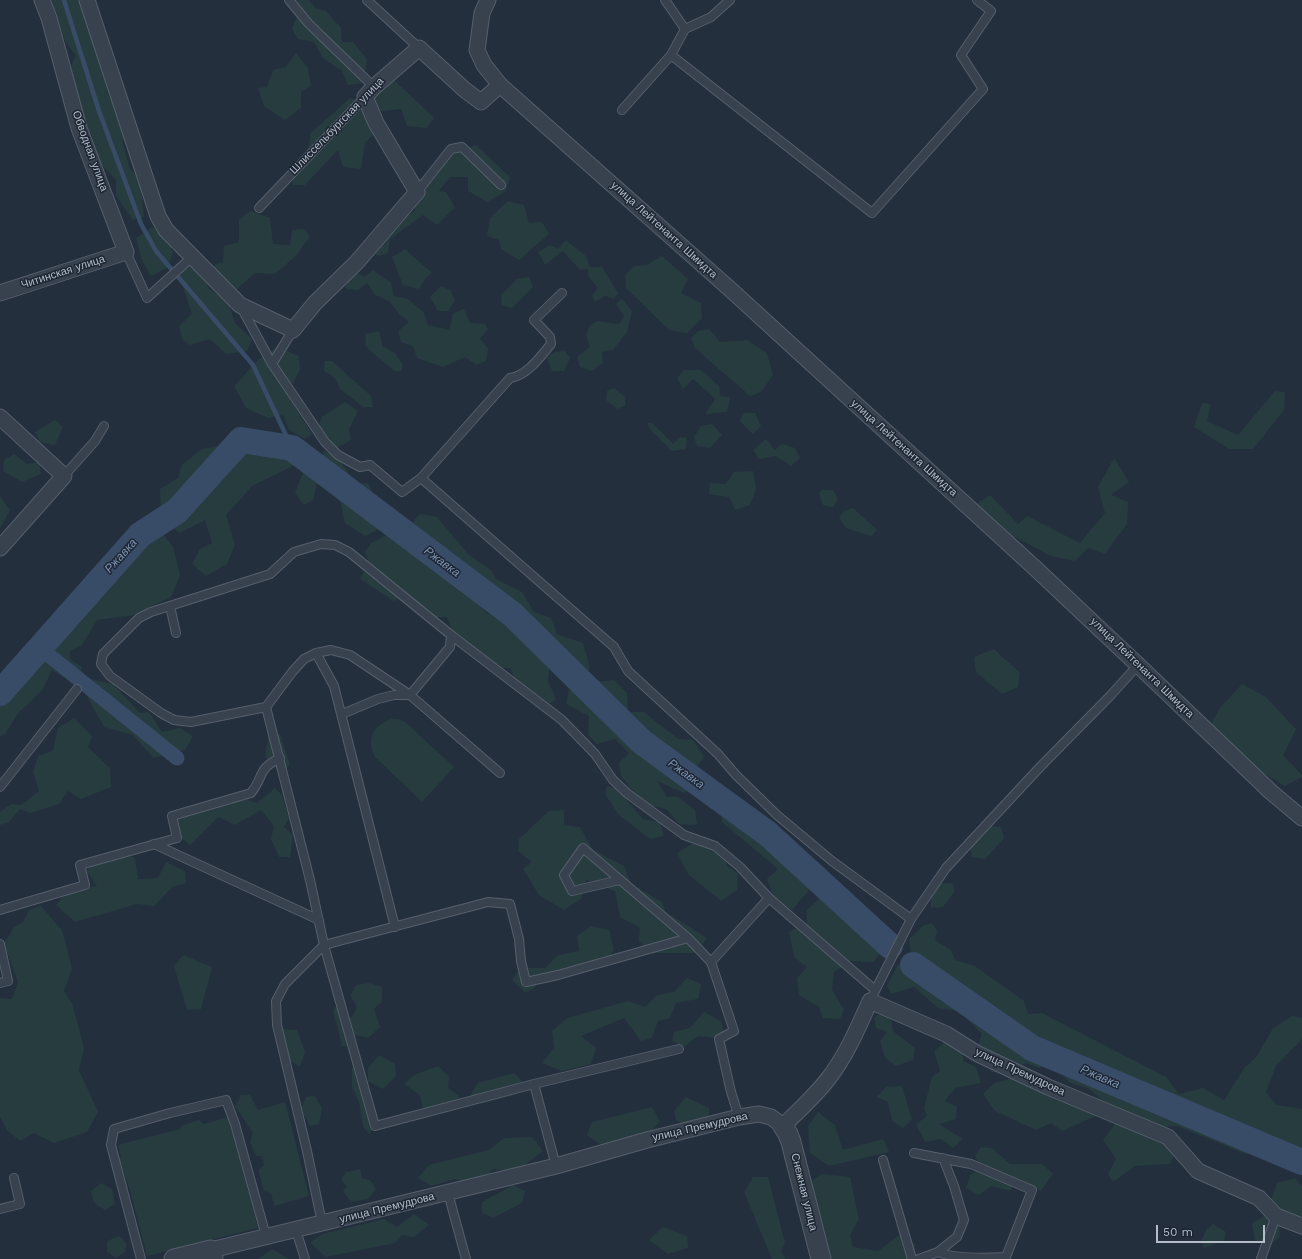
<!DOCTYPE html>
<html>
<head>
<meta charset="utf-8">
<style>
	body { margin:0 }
	#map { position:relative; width:1302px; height:1259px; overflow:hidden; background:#242f3e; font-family:"Work Sans",sans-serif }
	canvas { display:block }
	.scale { position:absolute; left:1156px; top:1225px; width:109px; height:18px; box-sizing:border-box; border:2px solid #b4bcc9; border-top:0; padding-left:5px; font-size:12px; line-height:14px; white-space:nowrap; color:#b4bcc9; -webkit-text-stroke:3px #1d2633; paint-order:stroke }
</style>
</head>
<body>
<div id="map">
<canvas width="1302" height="1259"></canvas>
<div class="scale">50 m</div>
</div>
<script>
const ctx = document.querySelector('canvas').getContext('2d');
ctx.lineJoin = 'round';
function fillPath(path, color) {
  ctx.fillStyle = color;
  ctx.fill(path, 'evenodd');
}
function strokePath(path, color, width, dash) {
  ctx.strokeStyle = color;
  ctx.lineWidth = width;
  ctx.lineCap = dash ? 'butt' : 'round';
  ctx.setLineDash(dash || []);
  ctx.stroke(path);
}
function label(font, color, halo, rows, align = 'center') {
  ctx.font = font + ' "Work Sans",sans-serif';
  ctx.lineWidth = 3;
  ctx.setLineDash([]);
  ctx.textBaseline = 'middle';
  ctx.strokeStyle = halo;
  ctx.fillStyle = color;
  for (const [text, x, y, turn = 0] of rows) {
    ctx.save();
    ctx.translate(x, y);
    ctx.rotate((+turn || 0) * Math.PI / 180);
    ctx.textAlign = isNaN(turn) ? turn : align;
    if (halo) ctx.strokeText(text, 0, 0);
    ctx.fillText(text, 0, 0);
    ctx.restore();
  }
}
const green = new Path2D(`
	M52,0H92L89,26L109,96L120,108L129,133L122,141L130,169L140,179L144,217L133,220L116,196V180L95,158L92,136L80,114L71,65L76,56L65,41Z
	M294,0H309L315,8L326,11L341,28L342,42H353L367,59L363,83L348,85L342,71L323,58L314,42L298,39L292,29L297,17L311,18Z
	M296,53L308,68L311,86L301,92V108L285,120L264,106L258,88L267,87L273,70L286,67Z
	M374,75L391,77L434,118L427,128L407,126L401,109L374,112L378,131L365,142L361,169L343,167L338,150L305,185H293L289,172L308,151L311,133L350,98L367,103L365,85Z
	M476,145L510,177L506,191L487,202L468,191V177H450L439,191L446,192L455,207L437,225L423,215L390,239L388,253L377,256L373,249L377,243L387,239L391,226L415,211L414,199L450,153Z
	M508,201L524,205L529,223L542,222L549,234L519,260L501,249L499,240L487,236L490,218Z
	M250,211L270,218L273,244L290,245L292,230L303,229L310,236L297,255L275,274L255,273L236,290L212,274L215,264L223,262L224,246L239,242V220Z
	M152,227L165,233L173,253L167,268L151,276L142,261L136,238Z
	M566,240L586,256L590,267H602L618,293L614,299L605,296L595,302L592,296L598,288L589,277L588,269L580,270L563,251L545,265L538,252L550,245L558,249Z
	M405,249L432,273L425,279L419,289L403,285L392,257Z
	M662,256L688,279L681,293L701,303L702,318L687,333L669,330L626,288L625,275L634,266L647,265Z
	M180,261L202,270L208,288L228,302L235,323L252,339L247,351L226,354L210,339L189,345L182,339L179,326L192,314L176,266Z
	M353,270L364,277L373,270L391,283L394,296L408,299L424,313L428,325L449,330L453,313L464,309L470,323L485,324L488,329L480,339L488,349L486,361L477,365L465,357L443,367L417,358L413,346L401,342L398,331L409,322L399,314L389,301L375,295L367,283L358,290L346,289L344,277Z
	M529,277L533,287L512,308L502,305L501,295L517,279Z
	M441,286L450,290L455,300L448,311H438L430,297Z
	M622,299L632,311L627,332L613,350L602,352L603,363L592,371L580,367L577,357L590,347L586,335L589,326L597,321L619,324L624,316L616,304Z
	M709,329L720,342L747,340L767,353L773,375L761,392L750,396L695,348L691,338L698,331Z
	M379,331L383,347L395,353L403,365L401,371H394L365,346L366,334Z
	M277,347L299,356L300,369L287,395L312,434L305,439L289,430L283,415L268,418L246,408L234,386L258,360Z
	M565,351L570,358L564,371H552L547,358L554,352Z
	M325,361H332L371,396L373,407H363L340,389L335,378L324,371Z
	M684,370H701L719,386L720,396L730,397L727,412L705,414L715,399L693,379L683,389L677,378Z
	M614,388L625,397V406L617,409L606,400L607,391Z
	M1275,391L1285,392L1284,410L1253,449H1229L1194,427L1202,403L1211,404L1207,421L1238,435Z
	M345,402L358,411L349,429L351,440L332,451L317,438L321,417Z
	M744,413H755L761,426L753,434L740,421Z
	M55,420L63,427L55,445L40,442L35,432Z
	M648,423H652L673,444L680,437L687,438L686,449L672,451L649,428Z
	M712,424L722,435L710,448L697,446L694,437L701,426Z
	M246,433L282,444L295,440L304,450L297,464L252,486L226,515L235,545L227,564L206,576L192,564L200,549L212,543L205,520L179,533L161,515L160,489L178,478L182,465L202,449L230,444Z
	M766,439L775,450L782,444L795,448L800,458L791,466L775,456L759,459L753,450Z
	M324,451L337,456L356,484L368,483L382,512L379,529L365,536L345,523L340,501L317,483L313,500L304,505L295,493L305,466L319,462Z
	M14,454L27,464L39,462L41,474L22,482L3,471L4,460Z
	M1114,458L1129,482L1111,495L1128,502L1127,524L1105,554L1088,548L1075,561L1051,556L1015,537L992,535L975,505L990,495L1018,524L1027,516L1080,543L1105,513L1098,487Z
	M753,471L756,489L750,505L735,510L729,497L709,494L710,483L726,484L734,472Z
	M822,490H833L838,499L833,507L823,505L819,493Z
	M0,496L10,510L0,528Z
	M853,508L877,530L871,536L846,528L839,518L843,511Z
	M421,514L437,517L469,555L491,570L496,579L522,592L534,612L551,618L557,634L583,643L590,667L585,680L565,672L522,618L490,595L484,588L411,530L410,528L418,515Z
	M159,529L173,547L180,575L171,597L134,615L97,620L82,645L70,651V659L82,667L81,677L73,683L52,670L42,691L19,712L5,734L0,737V686L24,679L27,665L48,641L61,638L71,617L83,608L92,582L109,575L132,538Z
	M391,533L428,558L431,570L470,595L487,614L498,612L507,628L521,633L550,664L548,681L556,699L547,706L516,682L510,668H500L452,630L447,617H434L408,596L394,601L360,579L369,563L365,552L371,543Z
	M994,649L1020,673L1018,687L1002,694L976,672L974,657Z
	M91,679L113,684L140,713L149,712L162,732L180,728L193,736L185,750L153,758L133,735L104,727L83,689Z
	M614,680L627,693L628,712H644L678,739L693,740L704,757L695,770L693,786L684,793L657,781L667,797H678L695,810L697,825L679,824L666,809L644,804L621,776L619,763L629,753L615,739L597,744L588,735L589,716L566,704L569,690L586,692L596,682Z
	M1242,684L1266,697L1296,729L1283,755L1302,775V777L1285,786L1245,762L1210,726L1219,709Z
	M74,718L92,736L88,747L110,768L111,787L81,799L68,791L59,804L30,813L20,809L9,822L0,825V812L11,804L21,805L39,791L33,772L38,756L53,751L58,728Z
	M391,719H398L405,722L454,767L422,802L376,758C365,742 372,725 391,719Z
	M269,734H280L290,765L280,774L265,756Z
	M607,786L617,789L643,819L660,822L664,836L650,839L619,815L605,794Z
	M275,788L282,795L289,819L284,827L293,835L290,857H279L271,839L274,826L261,810L235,825L218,817L190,845L173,832L181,808L244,799L257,803Z
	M564,810V825L580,827L593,850L624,866L631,884L662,902L666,912L707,938L696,953H650L639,941L640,928L620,917L615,891L586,880L581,899L564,910L539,895L523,869L532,862L518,851L519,839L549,811Z
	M722,810L775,845L777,856L788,858L814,882L832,877L853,894L863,911L875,915L889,935L886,948L873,962L851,961L834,972L832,990L844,1009L840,1019L823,1018L819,1007L799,995L797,978L807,967L794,957L789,932L807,923V910L821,897L810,889L792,910L774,899L767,879L778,869L722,822Z
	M992,826L1001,827L1004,838L985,859L972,857L970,846Z
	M705,836L725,848L727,866L738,874L737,890L721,901L688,874L677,853Z
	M119,851L135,858L138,879L158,878L166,862L185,871L186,883L172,887L154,906L137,904L75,922L56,905L67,892L97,886L87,872L94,858Z
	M942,883H952L955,891L943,907L931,908V897Z
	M41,906L62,930L72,969L64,991L72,1003L84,1048L79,1070L98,1112L87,1132L54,1143L34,1133L20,1141L7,1130L0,1117V998L12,999L18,982L4,944L14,927L23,922L29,910Z
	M932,923L937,931L935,940L951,950L955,960L975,966L1024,1001L1028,1014L1042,1013L1166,1077L1179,1094L1203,1088L1224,1100L1244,1068L1257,1056L1273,1028L1292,1016L1302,1018V1039L1276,1066L1266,1092L1276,1105L1302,1109V1168L1273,1153L1246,1154L1177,1126L1159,1127L1108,1105L1088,1088L1070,1083L1052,1064L1039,1068L1026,1063L1009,1073L992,1072L975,1055L982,1034L959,1011L938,1008L914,987L891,994L887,986L898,964L920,974L926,967L911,955L909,939L923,926Z
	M591,926L609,930L614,950L604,966L564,978L547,972L533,989L525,992L512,980L520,968H545L558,955L579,951L577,936Z
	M183,955L212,967L201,1009L187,1010L174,966Z
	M687,978L701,984L698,999L676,1003L670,1018L658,1021L652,1038L641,1041L624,1018L581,1036L596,1048L591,1064L562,1071L542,1063L554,1048L552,1031L567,1018L628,1001L645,1007L657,995L674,992Z
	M369,983L382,987V1002L374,1009L380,1027L368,1038L356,1035L354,1046H342L333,1010L337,1006L351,1018L357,1007L350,995L357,985Z
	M704,1012L721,1021L725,1039L698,1036L685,1046L672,1041L674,1032L690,1028Z
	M880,1012L890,1015L893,1031L915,1048L913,1060L896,1066L885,1058L880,1041L887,1032L876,1028L874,1018Z
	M283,1029L297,1030L305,1052L300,1067L287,1059Z
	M946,1041L963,1048V1061L976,1067L981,1083L955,1088L945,1101L957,1107L956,1119L939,1124L963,1139L953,1148L941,1139L925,1142L916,1124L927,1116L924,1108L932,1077L940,1071L934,1051Z
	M379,1055L395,1064L396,1076L383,1089L368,1081V1068Z
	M438,1066L449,1076L448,1088L460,1097L447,1110L423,1108L420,1095L404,1084L414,1075Z
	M352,1067C365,1080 371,1084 363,1102L376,1112L378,1123L369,1134L363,1127L359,1102L352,1087Z
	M514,1073L523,1082L518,1094L480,1104L469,1097L478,1083Z
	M1016,1077L1097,1103L1096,1116L1062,1131L1051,1123L1036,1130L995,1111L983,1094L994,1083Z
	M902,1086L912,1120L903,1128L892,1121L888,1102L877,1097L886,1087Z
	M241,1095H250L258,1110L285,1102L309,1196L274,1206L271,1193L264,1191L258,1170L264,1165L261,1156H256L250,1142L253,1133L235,1106Z
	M315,1096L322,1108L319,1124L310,1126L301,1109L306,1097Z
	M686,1097L709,1108V1120L693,1130L676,1120L674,1111Z
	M652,1107L660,1121L651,1132L601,1145L587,1135L592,1122Z
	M818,1112L835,1125L843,1150L883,1139L889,1152L829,1166L810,1153L808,1126Z
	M229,1117L258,1228L147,1256L131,1194L119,1159L121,1157L118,1145L180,1129L181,1126L199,1120L203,1124Z
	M1118,1120L1162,1135L1175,1153L1170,1164L1135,1166L1113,1182L1108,1174L1116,1159L1103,1140Z
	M532,1137L543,1151L514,1173L494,1169L477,1184L455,1179L431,1186L418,1178L429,1165L489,1150L504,1138Z
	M981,1147L992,1148L1010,1164H1042L1053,1174L1041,1191L1018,1179L1010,1191L991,1186L979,1195L966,1188L970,1175L981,1168L975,1156Z
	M360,1169L362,1178L370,1180L376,1189L368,1199L351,1202L343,1191L347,1186L341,1180L346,1172Z
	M821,1174L850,1177L859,1219L850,1235L853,1247L878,1251L902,1233L916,1245L909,1259H825L800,1190Z
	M753,1177H768L785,1243L781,1252L786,1259H772L744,1192Z
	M1295,1178L1302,1186V1220L1301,1218L1278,1209L1271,1199L1277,1183Z
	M101,1183L112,1189L115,1204L105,1210L94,1203L91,1191Z
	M513,1185L525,1191L522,1203L493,1218L482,1213V1202Z
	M414,1214L429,1225L414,1237L402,1235L395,1243L326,1257L310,1243L322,1234L384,1219L397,1227Z
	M1267,1215L1280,1222L1279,1237L1269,1247L1255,1240L1252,1223Z
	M1213,1224L1226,1232L1224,1241L1204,1248L1201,1241L1207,1229Z
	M663,1227L687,1236L688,1248L668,1254L649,1240Z
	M119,1236L127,1244L125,1252L116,1258L107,1252V1241Z
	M272,1249L289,1259H258Z`);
const stream = new Path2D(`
	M64,0L99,111L141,224L156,251L253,365L292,448`);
const canal = new Path2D(`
	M40,648L177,758`);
const river = new Path2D(`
	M0,693L140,535L177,511L241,440L292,448L512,614L642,742L768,834L890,946
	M913,965L1032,1048L1302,1162`);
const service = new Path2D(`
	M289,0L309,24L374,87
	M367,0L419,48
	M665,0L685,29
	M730,0L711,17L685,29L671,55L872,213L983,89L961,55L991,11L977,0
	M622,110L671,55
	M417,192L451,149L462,147L501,185
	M259,208L365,97
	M126,252L147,298L192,257
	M562,293L534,320L550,337L551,344C540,357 527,376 510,378L421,478L614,647L628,671L718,754L736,775L777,815L832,861L911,919
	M241,307L272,364L325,442L338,455L360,467L370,465L402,492L421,478
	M272,364L293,330
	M64,476L95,441L104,426
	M170,606L176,633
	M451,635L562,720L595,754L613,780L628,794L684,835L715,846L740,867L769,898L875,990
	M266,707L293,671L304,659L316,653
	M342,714L378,699L394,695H410L500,773
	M0,787L77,689
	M154,844L319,920
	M620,880L572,891L564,875L583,848L688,938L711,962L734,1031L719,1039L731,1092L739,1117
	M0,910L85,885L80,865L177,838L172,816L251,793C264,777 257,769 280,758
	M0,944L8,981L0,983
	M711,962L769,898
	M873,995L911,919L946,868L1041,766L1110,696L1138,665
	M679,1049L534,1084L375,1126L324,945L488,902L510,904L519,939L521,961L526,982L558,975L688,938
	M534,1084L556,1166
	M914,1153L971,1164L1032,1190L1006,1257C986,1258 955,1259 938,1252
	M883,1160L912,1259
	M448,1193L466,1259
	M0,1209L20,1204L14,1178
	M322,1223L307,1151L277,1025L276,1001L285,984L324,945L310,880L266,707L191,722L174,720L161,713L110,676L101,664L103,654L139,618L151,612L270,574L294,552L321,544L335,545L349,552L451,635L450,647L410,695L350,655L331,650L316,653L334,686L395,927
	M296,1230L305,1259
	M141,1259L111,1145L114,1129L170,1113L226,1100L235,1124L266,1236
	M919,1259L938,1252L957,1237L964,1220L954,1186L943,1158
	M1261,1259L1276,1216`);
const minor = new Path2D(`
	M87,0L158,216L166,230L240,305L293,330L315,303L357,262L417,192L376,123L365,97L374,87L419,48L465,90L481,102L500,85
	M488,0L482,13L477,50L484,65L500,85L731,290L1035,568L1138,665L1271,792L1302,818
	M0,293L126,252L79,128L49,18L42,0
	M0,417L64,476L0,548
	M211,1250L556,1166L647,1140L739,1117L759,1114L771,1117L783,1126C798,1111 815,1096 828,1079C846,1056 858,1028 870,1001L946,1034L978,1054L1048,1087L1168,1137L1198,1171L1259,1198L1276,1216L1302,1226`);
const tertiary = new Path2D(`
	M783,1126L788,1134L791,1142L821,1259
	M174,1259L211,1250L213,1259`);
const streetNames = [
	["Шлиссельбургская улица",337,126,-46],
	["Обводная улица",90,151,70],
	["улица Лейтенанта Шмидта",664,230,42],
	["Читинская улица",63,272,-18],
	["улица Лейтенанта Шмидта",904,448,42],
	["улица Лейтенанта Шмидта",1142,668,44],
	["улица Премудрова",1020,1072,25],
	["улица Премудрова",700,1127,-13],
	["Снежная улица",804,1192,76],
	["улица Премудрова",387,1208,-14]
];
const waterNames = [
	["Ржавка",121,556,-48],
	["Ржавка",442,562,37],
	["Ржавка",686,774,36],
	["Ржавка",1100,1077,23]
];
fillPath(green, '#263c3f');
strokePath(stream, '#394c67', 4.5);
strokePath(canal, '#394c67', 15);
strokePath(river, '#394c67', 26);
strokePath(service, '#565f6c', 10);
strokePath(minor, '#565f6c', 17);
strokePath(tertiary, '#565f6c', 21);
strokePath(service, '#38414e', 8);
strokePath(minor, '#38414e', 15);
strokePath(tertiary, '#38414e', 19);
label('11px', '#b4bcc9', '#1d2633', streetNames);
label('italic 12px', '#7c92b1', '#1d2633', waterNames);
</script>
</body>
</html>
